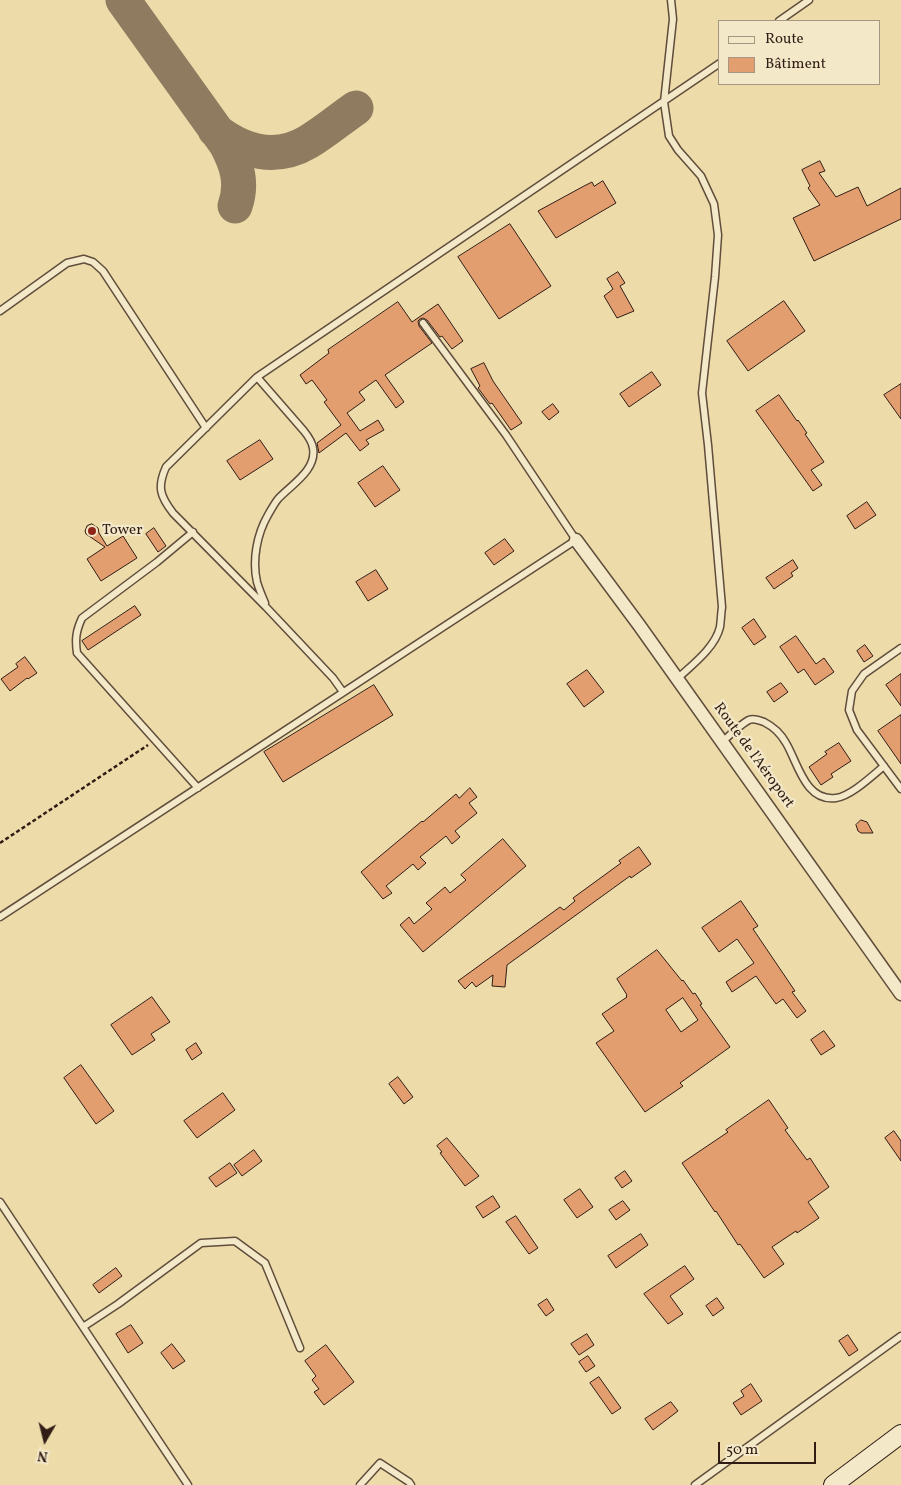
<!DOCTYPE html>
<html>
<head>
<meta charset="utf-8">
<style>
	body { margin:0 }
	#map { position:relative; width:901px; height:1485px; overflow:hidden; background:#eddcaa; font-family:Vollkorn,serif }
	canvas { display:block }
	.legend { position:absolute; left:718px; top:20px; width:162px; height:65px; box-sizing:border-box; background:#f3e8c8; border:1px solid #a59781; margin:0; padding:6px 9px; list-style:none; font-size:15px; color:#311d16 }
	.legend li { display:flex; align-items:center; gap:10px; height:25px }
	.legend b { width:25px; border:1px solid #a59781 }
	.north { position:absolute; left:20px; top:1415px; width:50px; height:50px; -webkit-text-stroke:4px #f3e8c8; paint-order:stroke; rotate:188deg; font-size:14px; font-weight:700; line-height:20px; text-align:center; color:#311d16 }
	.north::after { content:''; display:block; margin:auto; width:18px; height:22px; background:#311d16; clip-path:polygon(50% 0,100% 100%,50% 72%,0 100%) }
	.scale { position:absolute; left:718px; top:1442px; width:98px; height:22px; box-sizing:border-box; border:2px solid #311d16; border-top:0; padding-left:6px; font-size:15px; line-height:18px; white-space:nowrap; color:#311d16; -webkit-text-stroke:4px #f3e8c8; paint-order:stroke }
</style>
</head>
<body>
<div id="map">
<canvas width="901" height="1485"></canvas>
<ul class="legend">
<li><b style="height:6px;background:#f3e8c8"></b>Route</li>
<li><b style="height:14px;background:#e29e6e"></b>Bâtiment</li>
</ul>
<div class="north">N</div>
<div class="scale">50 m</div>
</div>
<script>
const ctx = document.querySelector('canvas').getContext('2d');
ctx.lineJoin = 'round';
function strokePath(path, color, width, dash) {
  ctx.strokeStyle = color;
  ctx.lineWidth = width;
  ctx.lineCap = dash ? 'butt' : 'round';
  ctx.setLineDash(dash || []);
  ctx.stroke(path);
}
function fillPath(path, color) {
  ctx.fillStyle = color;
  ctx.fill(path, 'evenodd');
}
function label(font, color, halo, rows, align = 'center') {
  ctx.font = font + ' Vollkorn,serif';
  ctx.lineWidth = 4.5;
  ctx.setLineDash([]);
  ctx.textBaseline = 'middle';
  ctx.strokeStyle = halo;
  ctx.fillStyle = color;
  for (const [text, x, y, turn = 0] of rows) {
    ctx.save();
    ctx.translate(x, y);
    ctx.rotate((+turn || 0) * Math.PI / 180);
    ctx.textAlign = isNaN(turn) ? turn : align;
    if (halo) ctx.strokeText(text, 0, 0);
    ctx.fillText(text, 0, 0);
    ctx.restore();
  }
}
const taxiway = new Path2D(`
	M123,0L226,144C237,165 243,183 235,206
	M215,130C243,152 276,161 308,142C325,132 340,119 356,108`);
const building = new Path2D(`
	M820,161L825,171L819,173L836,197L858,187L867,206L901,188V219L814,261L793,218L820,205L808,188L810,186L802,170Z
	M603,181L616,203L556,238L538,211L584,186L592,182L594,186Z
	M510,224L551,286L499,319L458,257Z
	M618,272L625,283L620,286L634,311L617,318L604,296L613,289L607,279Z
	M784,301L805,331L748,371L727,341Z
	M398,302L412,322L438,304L463,341L452,349L442,336L440,337L427,320L423,318L420,319L418,321L419,326L432,343L385,375L404,402L396,408L376,380L359,392L365,400L347,413L360,431L378,420L384,430L366,440L369,444L360,451L346,433L319,453L317,443L341,425L324,402L327,400L312,380L306,384L300,375L329,353L328,350Z
	M484,363L493,381L522,423L511,430L492,403L490,404L478,388L480,386L471,369Z
	M652,372L661,385L629,407L620,394Z
	M901,384V419L884,395Z
	M779,395L797,421L798,420L807,433L805,434L824,462L811,470L822,485L813,491L756,411Z
	M553,404L559,412L549,420L542,412Z
	M260,440L273,459L240,480L227,461Z
	M383,466L400,490L375,507L358,483Z
	M867,502L876,515L855,529L847,516Z
	M92,524L98,528L99,533L107,546L123,536L137,558L101,581L87,559L105,547L86,534L85,531L87,526Z
	M154,528L166,546L158,552L146,534Z
	M505,539L514,551L494,565L485,553Z
	M793,560L798,568L791,573L793,576L774,589L766,578Z
	M376,570L388,589L368,601L356,582Z
	M135,606L141,615L88,650L82,641Z
	M754,619L766,637L754,645L742,628Z
	M796,636L816,664L824,658L834,672L815,685L804,669L798,673L780,647Z
	M865,645L873,656L864,662L857,651Z
	M25,657L37,673L28,679L27,678L10,691L1,679L18,667L16,664Z
	M587,670L604,692L584,707L567,684Z
	M901,674V706L886,685Z
	M781,683L788,692L774,702L767,692Z
	M374,685L393,715L283,782L264,752Z
	M901,715V764L878,731Z
	M839,743L851,761L831,774L833,777L821,785L809,767L827,754L825,752Z
	M470,788L477,797L469,803L477,813L455,831L460,837L452,844L446,836L420,857L426,863L418,870L413,864L386,886L392,893L383,899L361,872L422,821L423,822L456,794L459,798Z
	M861,820L867,822L873,833H861L858,831L856,825Z
	M503,839L526,866L423,952L400,925L409,917L414,924L432,909L426,903L445,887L450,893L466,880L461,875Z
	M639,847L651,864L631,878L630,876L507,965L505,987L492,986L493,975L476,987L472,982L465,989L458,981L560,907L564,910L575,901L573,898L621,863L619,861Z
	M741,901L758,926L753,929L795,991L792,992L806,1011L797,1018L783,999L776,1004L756,976L732,992L726,982L754,963L737,939L719,952L702,928Z
	M657,950L682,981L683,980L693,994L695,993L702,1004L700,1005L730,1047L680,1083L683,1086L645,1112L596,1043L614,1031L602,1014L627,997L626,996L627,995L617,979ZM683,998L698,1020L681,1032L666,1010Z
	M152,997L170,1022L151,1034L155,1040L132,1055L111,1025Z
	M824,1031L835,1046L821,1055L811,1040Z
	M196,1043L202,1053L192,1060L186,1050Z
	M81,1065L114,1111L96,1124L64,1078Z
	M398,1077L413,1097L404,1104L389,1084Z
	M223,1093L235,1110L197,1138L184,1121Z
	M769,1100L788,1128L785,1130L807,1160L810,1158L829,1187L808,1202L819,1218L797,1233L796,1231L772,1247L784,1264L764,1278L740,1244L738,1245L716,1211L715,1212L682,1163L728,1132L726,1130Z
	M894,1131L901,1141V1161L885,1138Z
	M447,1138L479,1176L465,1186L440,1153L442,1152L437,1146Z
	M254,1150L262,1161L242,1176L234,1165Z
	M230,1163L237,1173L216,1187L209,1178Z
	M625,1171L632,1181L622,1188L615,1178Z
	M580,1189L593,1207L577,1218L564,1200Z
	M493,1196L500,1207L483,1218L476,1207Z
	M623,1201L630,1210L616,1220L609,1210Z
	M516,1216L538,1248L529,1254L506,1222Z
	M641,1234L648,1245L616,1268L608,1256Z
	M685,1266L694,1279L670,1296L683,1314L668,1324L644,1294Z
	M116,1268L122,1276L99,1293L93,1285Z
	M717,1298L724,1308L713,1316L706,1306Z
	M547,1299L554,1310L546,1316L538,1305Z
	M131,1325L143,1343L128,1353L116,1334Z
	M587,1334L594,1345L579,1355L571,1344Z
	M848,1335L858,1350L849,1356L839,1341Z
	M172,1344L185,1361L173,1369L161,1353Z
	M326,1345L354,1382L324,1405L314,1392L319,1389L312,1380L316,1376L305,1361Z
	M588,1356L595,1366L586,1372L579,1362Z
	M599,1377L621,1408L612,1414L590,1383Z
	M751,1384L762,1401L741,1415L733,1403L744,1396L741,1391Z
	M671,1402L678,1411L653,1430L645,1419Z`);
const path = new Path2D(`
	M0,843L148,745`);
const lane = new Path2D(`
	M671,0L673,19L664,102L669,136L678,150L701,176L714,204L718,235L715,277L702,393L708,445L722,607C721,614 721,620 720,627C715,648 692,665 677,679
	M779,21L809,0
	M0,311L67,263L84,259L93,262L103,271L206,428
	M257,377L304,431C308,436 312,441 313,448C317,470 291,485 278,499C274,504 271,510 268,515C257,534 252,560 257,582C259,589 262,596 265,603
	M193,532L157,562L82,618C76,631 75,639 77,653L198,788
	M901,648L864,674L852,691L849,710L857,730L901,789
	M343,692L333,678L266,607L173,513C160,496 157,487 166,467L257,377L720,63
	M722,742C728,737 742,723 749,720C753,718 759,720 764,722C772,726 781,734 786,743C798,763 805,802 836,798C851,796 872,776 884,766
	M0,917L576,540L506,435L423,323
	M0,1202L188,1485
	M83,1327L118,1304L201,1243L235,1241L265,1263L300,1348
	M360,1485L380,1463L409,1482L411,1485
	M695,1485L901,1336`);
const street = new Path2D(`
	M576,540L639,625L901,994`);
const secondary = new Path2D(`
	M833,1485L901,1434`);
const markers = [
	[92,531,5,"#8f2418"]
];
const poiNames = [
	["Tower",102,531]
];
const streetNames = [
	["Route de l'Aéroport",753,756,54]
];
strokePath(taxiway, '#8f7c60', 35);
fillPath(building, '#e29e6e');
strokePath(building, '#311d16', 1);
strokePath(lane, '#604d3b', 9);
strokePath(street, '#604d3b', 15);
strokePath(secondary, '#311d16', 20);
strokePath(path, '#311d16', 2.5, [4, 2.5]);
strokePath(lane, '#f3e8c8', 6);
strokePath(street, '#f3e8c8', 12);
strokePath(secondary, '#f3e8c8', 18);
for (const [x, y, r, color] of markers) {
  const dot = new Path2D();
  dot.arc(x, y, r, 0, 2 * Math.PI);
  ctx.fillStyle = color;
  ctx.fill(dot);
  strokePath(dot, '#f3e8c8', 2);
}
label('15px', '#311d16', '#f3e8c8', poiNames, 'left');
label('15px', '#311d16', '#f3e8c8', streetNames);
</script>
</body>
</html>
